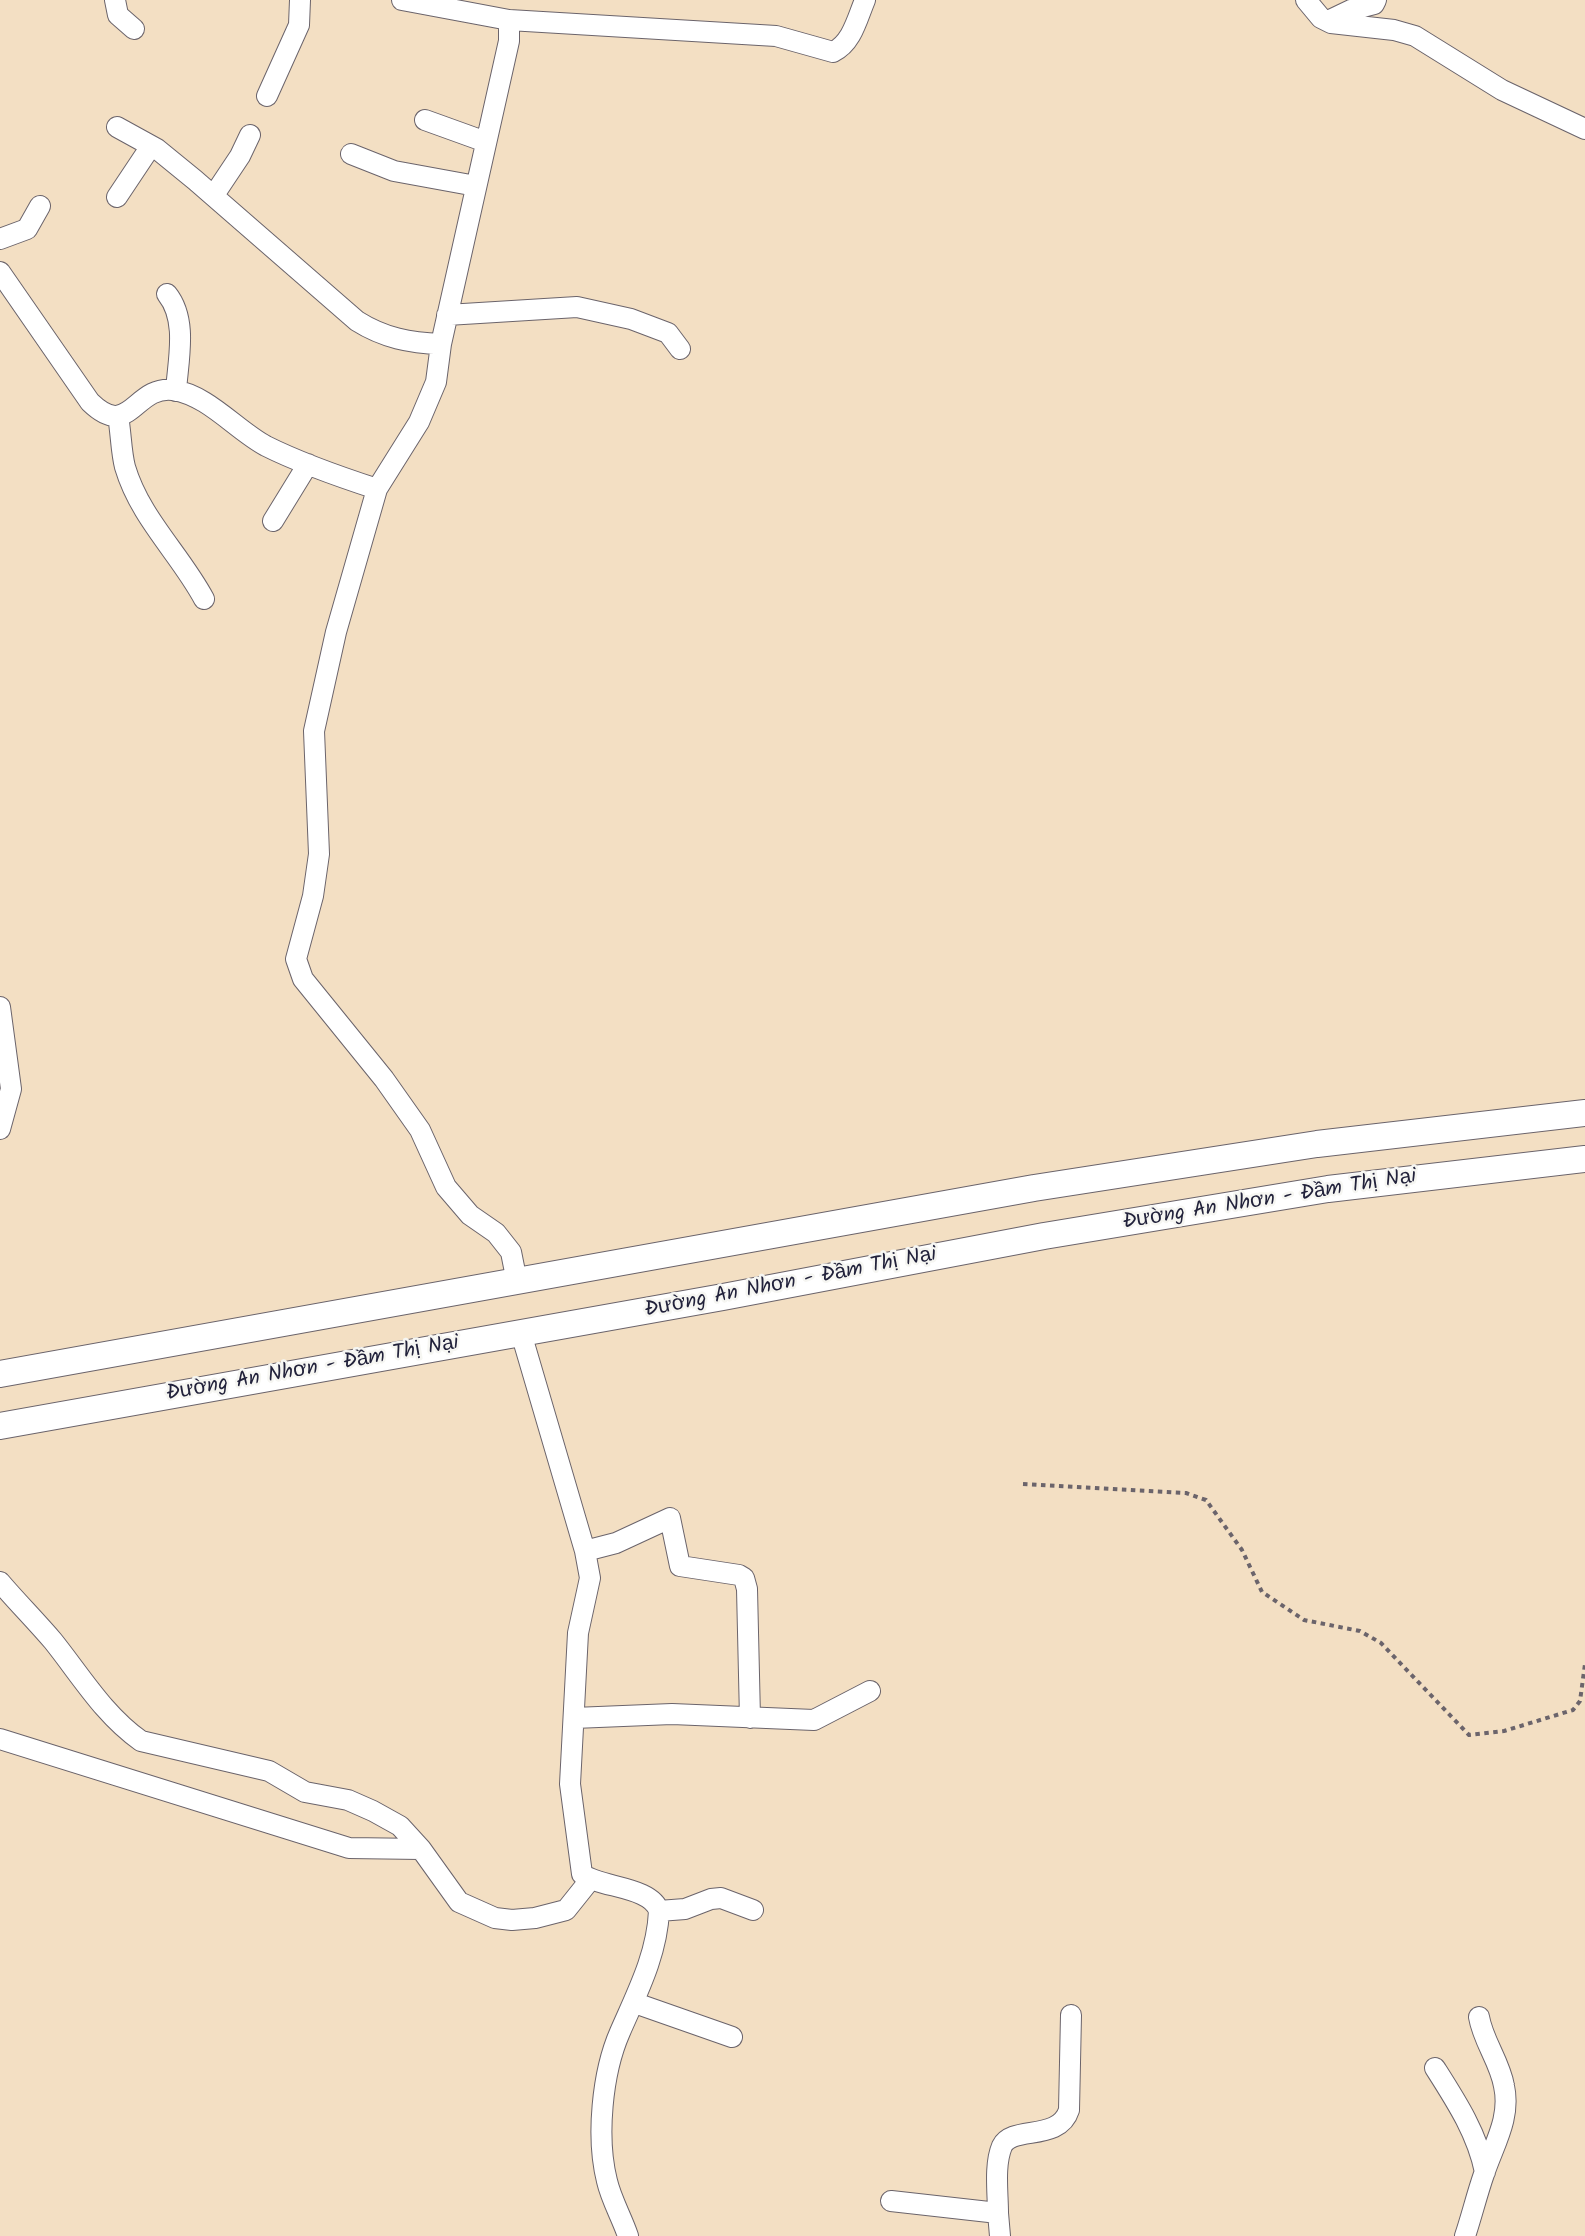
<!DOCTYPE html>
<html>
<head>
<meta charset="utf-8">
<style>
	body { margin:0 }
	canvas { display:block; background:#f3dfc3 }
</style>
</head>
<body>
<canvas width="1585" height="2236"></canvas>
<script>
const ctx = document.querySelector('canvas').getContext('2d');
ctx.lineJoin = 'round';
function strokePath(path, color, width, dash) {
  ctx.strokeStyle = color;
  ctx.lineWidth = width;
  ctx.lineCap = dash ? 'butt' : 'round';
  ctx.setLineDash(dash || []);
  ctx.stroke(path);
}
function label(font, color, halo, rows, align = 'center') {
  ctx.font = font + ' Kalam,sans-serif';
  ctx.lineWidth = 5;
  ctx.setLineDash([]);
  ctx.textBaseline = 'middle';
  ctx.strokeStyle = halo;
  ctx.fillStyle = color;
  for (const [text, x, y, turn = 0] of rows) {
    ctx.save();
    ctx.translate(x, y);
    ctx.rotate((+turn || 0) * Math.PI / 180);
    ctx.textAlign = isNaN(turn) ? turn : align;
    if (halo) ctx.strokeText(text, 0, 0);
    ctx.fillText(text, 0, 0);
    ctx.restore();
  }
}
const path = new Path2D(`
	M1023,1484L1186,1493L1206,1500L1242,1550L1262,1592L1304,1620L1360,1631L1381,1643L1469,1735L1504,1731L1573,1710L1580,1701L1585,1664`);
const minor = new Path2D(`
	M115,0L118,15L134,29
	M402,0L509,20V41L441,344L436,382L419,422L377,489L336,632L314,731L319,854L313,896L296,959L303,979L384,1079L420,1130L446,1187L470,1215L496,1233L511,1252L517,1282
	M1306,0L1321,18L1331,23L1394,30L1415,36L1502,90L1585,129
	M509,20L776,36L833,52C852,43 857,19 865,0
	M1328,21L1351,10L1374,4L1376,0
	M267,96L299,25L300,0
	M425,120L486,142
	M117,127L157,149L195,180L357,321C384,338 410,343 441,344
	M351,154L394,171L476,186
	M214,195L240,156L250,135
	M117,197L151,146
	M0,239L27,229L40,206
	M0,272L90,402C130,441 134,385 173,390C208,395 236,430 266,446C302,464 340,477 377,489
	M167,294C188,320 178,360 176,391
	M447,315L577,307L631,319L668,333L680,349
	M118,416C121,432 121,452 125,467C140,518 180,554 204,599
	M273,521L308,464
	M0,1007L11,1089L0,1129
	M521,1333L585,1551L590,1578L578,1633L570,1784L582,1874C600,1888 651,1886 659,1911C657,1955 637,1993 620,2032C602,2073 596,2138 607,2181C611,2199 622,2218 628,2236
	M585,1551L616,1543L670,1518L680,1566L739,1575L744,1578L747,1589L750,1718
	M0,1582C17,1602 36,1621 53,1641C81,1676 104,1715 141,1741L269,1771L305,1792L348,1800L373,1811L400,1826L421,1849L459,1902L495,1918L512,1920L535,1918L566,1910L590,1880
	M574,1718L672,1714L814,1720L870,1691
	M0,1739L349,1848L421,1849
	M659,1911L685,1909L711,1899L721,1898L753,1910
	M635,2003L732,2037
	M1435,2068C1456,2101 1477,2133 1485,2172
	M891,2201L998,2213L1000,2236
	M998,2213C998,2193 994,2165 1002,2146C1012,2125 1059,2142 1069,2110L1071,2015
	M1465,2236C1472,2215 1477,2194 1484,2174C1494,2144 1511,2118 1504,2086C1500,2062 1483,2041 1479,2017`);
const major = new Path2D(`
	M0,1374L1034,1188L1317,1144L1585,1113
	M0,1426L723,1297L1044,1236L1328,1189L1585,1159`);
const streetNames = [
	["Đường An Nhơn - Đầm Thị Nại",1270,1201,-9],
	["Đường An Nhơn - Đầm Thị Nại",791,1284,-11],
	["Đường An Nhơn - Đầm Thị Nại",313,1370,-10]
];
strokePath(minor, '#6b646b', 22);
strokePath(major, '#6b646b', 28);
strokePath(path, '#6b646b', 4, [4.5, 4.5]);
strokePath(minor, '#fff', 20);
strokePath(major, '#fff', 26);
label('21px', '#22223b', '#f6f6f2', streetNames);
</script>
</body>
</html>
